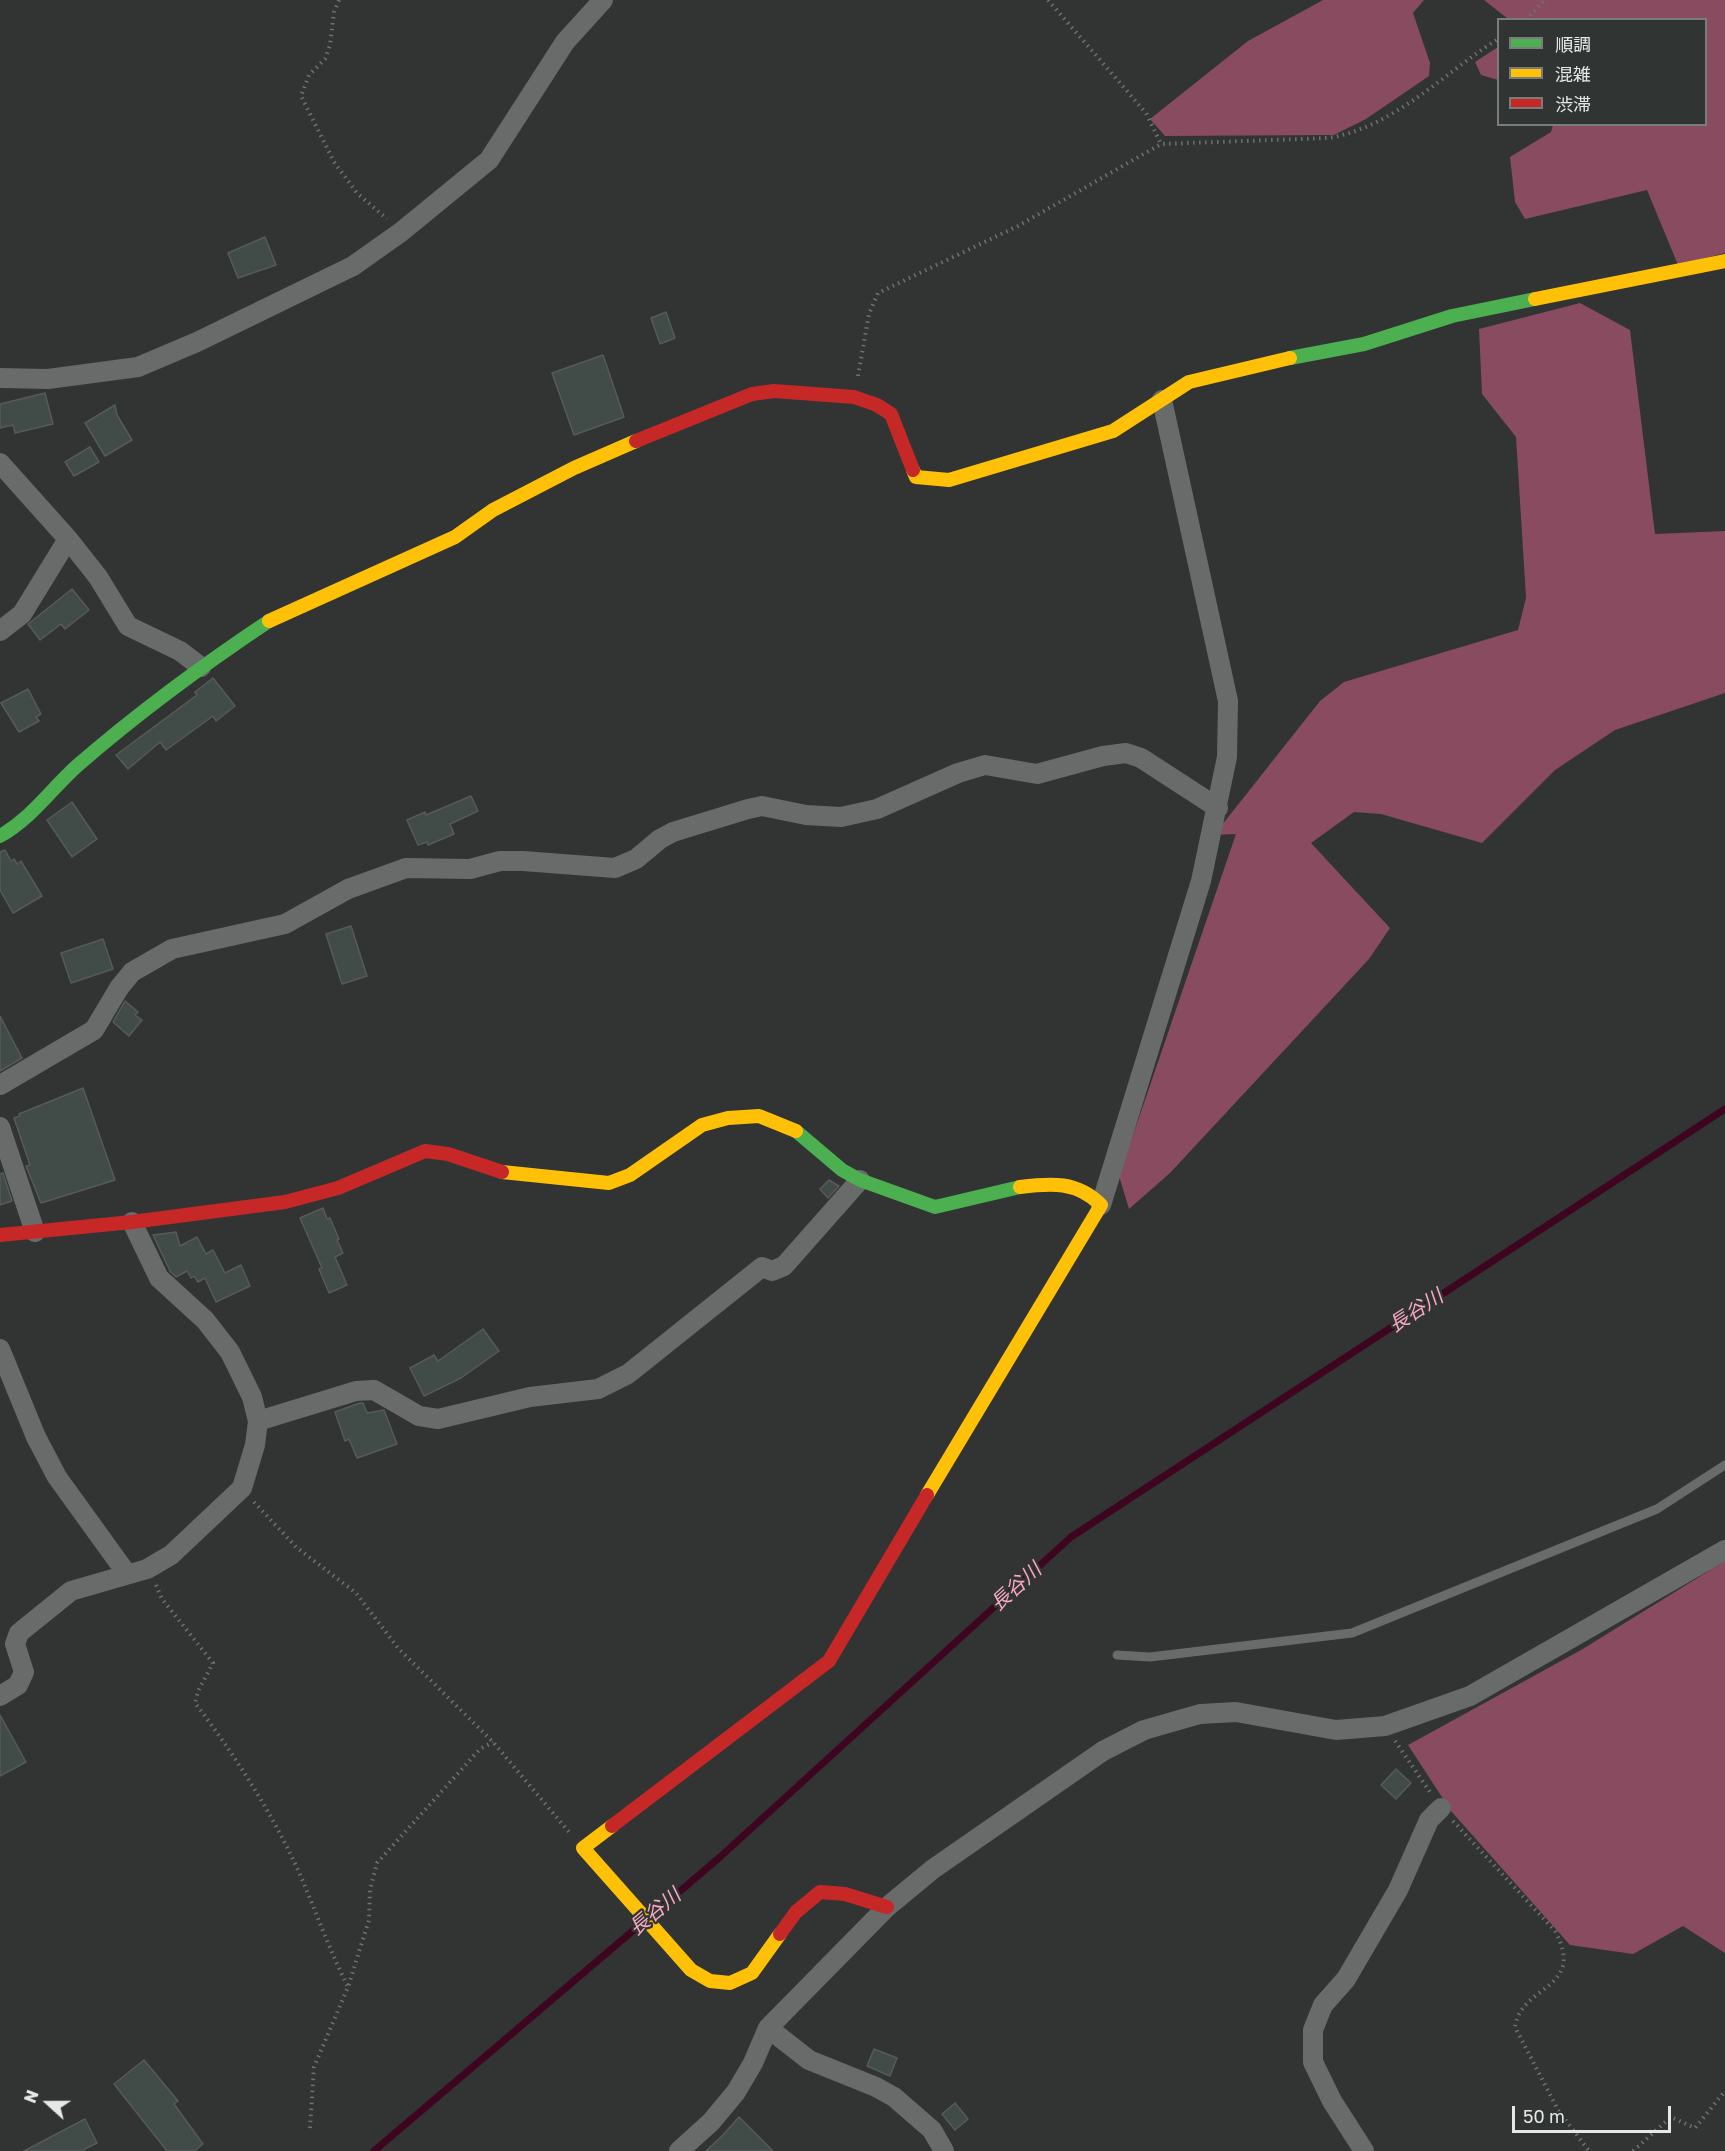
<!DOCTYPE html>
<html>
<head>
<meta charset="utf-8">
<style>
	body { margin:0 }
	#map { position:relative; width:1725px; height:2151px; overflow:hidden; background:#313433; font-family:"Golos Text","Noto Sans JP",sans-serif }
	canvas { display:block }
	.legend { position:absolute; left:1497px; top:18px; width:210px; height:108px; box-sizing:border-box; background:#303533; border:2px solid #787d7b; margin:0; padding:8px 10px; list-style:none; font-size:18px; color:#e5e8e7 }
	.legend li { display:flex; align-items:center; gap:12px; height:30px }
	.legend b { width:30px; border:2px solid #787d7b }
	.north { position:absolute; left:18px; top:2073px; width:60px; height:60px; -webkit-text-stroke:4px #303533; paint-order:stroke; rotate:291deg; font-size:16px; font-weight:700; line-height:24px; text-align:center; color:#e5e8e7 }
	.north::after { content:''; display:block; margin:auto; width:21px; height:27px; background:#e5e8e7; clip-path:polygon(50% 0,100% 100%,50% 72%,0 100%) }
	.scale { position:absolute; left:1512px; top:2106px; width:159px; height:27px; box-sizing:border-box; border:3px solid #e5e8e7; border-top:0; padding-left:8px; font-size:18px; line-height:21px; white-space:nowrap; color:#e5e8e7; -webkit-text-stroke:4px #303533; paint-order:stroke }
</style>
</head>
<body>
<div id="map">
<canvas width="1725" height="2151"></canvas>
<ul class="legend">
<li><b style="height:8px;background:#4caf50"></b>順調</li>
<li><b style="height:8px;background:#ffc107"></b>混雑</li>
<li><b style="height:8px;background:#c62828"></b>渋滞</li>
</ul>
<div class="north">N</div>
<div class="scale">50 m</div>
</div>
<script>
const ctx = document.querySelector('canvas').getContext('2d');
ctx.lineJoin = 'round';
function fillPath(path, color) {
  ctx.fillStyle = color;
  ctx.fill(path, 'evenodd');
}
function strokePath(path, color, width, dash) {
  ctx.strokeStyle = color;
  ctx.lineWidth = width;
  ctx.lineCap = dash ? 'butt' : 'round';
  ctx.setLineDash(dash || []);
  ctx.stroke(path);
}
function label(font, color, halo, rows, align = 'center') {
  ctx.font = font + ' "Golos Text","Noto Sans JP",sans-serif';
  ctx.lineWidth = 4.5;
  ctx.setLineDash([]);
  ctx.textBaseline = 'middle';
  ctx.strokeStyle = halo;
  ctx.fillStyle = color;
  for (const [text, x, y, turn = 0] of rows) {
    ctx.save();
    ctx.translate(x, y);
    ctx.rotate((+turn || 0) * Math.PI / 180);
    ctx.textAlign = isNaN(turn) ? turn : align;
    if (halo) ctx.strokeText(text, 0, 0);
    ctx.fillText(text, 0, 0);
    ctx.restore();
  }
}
const forest = new Path2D(`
	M1323,0H1424L1413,13L1430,63L1429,76L1366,119L1334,135L1165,136L1150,119L1248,41Z
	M1484,0H1725V253L1678,265L1647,190L1525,219L1515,202L1510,157L1551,132L1553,125L1706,124V20L1508,19Z
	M1498,47V80L1481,75L1475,62Z
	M1580,303L1630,330L1655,534L1725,531V693L1615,730L1555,770L1482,843L1381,814L1354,812L1311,843L1390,928L1369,959L1170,1173L1129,1209L1119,1176L1236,834L1214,835L1320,701L1344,682L1518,630L1526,598L1516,437L1482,394L1479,329Z
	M1725,1561V1953L1683,1926L1633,1954L1570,1945L1451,1811L1408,1745L1581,1650Z`);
const stream = new Path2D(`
	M651,1916L720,1857L1071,1537L1725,1109
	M374,2151L642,1923`);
const building = new Path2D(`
	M265,237L276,265L238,278L228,253Z
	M666,312L675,338L660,344L651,318Z
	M603,355L624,417L574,435L552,373Z
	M45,393L53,424L15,433L13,425L0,428V404Z
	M115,405L117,415L132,440L105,456L85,423Z
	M90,447L99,462L74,476L65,462Z
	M72,589L89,610L65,629L61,624L40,640L28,624Z
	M213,678L235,706L216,721L213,716L166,750L160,742L128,769L116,755L197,695L195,692Z
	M28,689L41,714L36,717L39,721L19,732L1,703Z
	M471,796L478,811L450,824L454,834L428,845L427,842L418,845L407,820L425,812L426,815Z
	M72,802L97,839L72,857L47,820Z
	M5,850L11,861L14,859L17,864L21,861L42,896L13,913L0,890V852Z
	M351,926L367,976L342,984L326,934Z
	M103,939L113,969L71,983L61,953Z
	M125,1001L138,1012L135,1015L142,1020L129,1036L113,1022Z
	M0,1016L22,1058L0,1071Z
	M83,1088L115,1180L41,1203L26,1166L30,1165L14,1118L20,1116L19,1114Z
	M3,1173L12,1201L0,1205V1174Z
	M829,1180L839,1186L828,1198L820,1189Z
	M323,1208L327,1219L330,1218L339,1239L337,1240L343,1253L335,1257L347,1285L329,1293L319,1269L322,1268L300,1218Z
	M176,1232L180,1246L197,1237L206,1254L213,1250L225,1273L241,1265L250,1286L216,1302L205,1278L198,1282L194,1276L191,1278L187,1271L176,1277L170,1271L153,1235Z
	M483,1329L499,1351L461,1378L424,1396L410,1368L434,1355L438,1361Z
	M360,1403H363L367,1413L384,1410L397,1444L357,1458L349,1439L345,1441L335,1412Z
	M0,1715L26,1762L0,1776Z
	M1396,1769L1411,1783L1396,1799L1381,1785Z
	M874,2049L897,2058L890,2076L867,2066Z
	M144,2060L178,2101L174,2104L203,2144L194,2151H167L114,2084Z
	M955,2103L968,2119L955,2130L942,2114Z
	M739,2117L773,2151H706L723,2135Z
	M85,2119L97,2143L81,2151H24Z`);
const path = new Path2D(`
	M339,0L334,12L330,45L325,59L309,75L301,96L334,162L357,193L387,219
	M1048,0L1146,113L1161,144
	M1526,20L1545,0
	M858,376L869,314L878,293L1018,226L1161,144L1328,138C1393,128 1444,73 1498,39
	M254,1502L296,1547L356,1593L398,1648L493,1742L569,1832
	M156,1585L162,1599L213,1663L198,1691L195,1703C234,1754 271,1811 298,1870C315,1909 329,1949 348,1987
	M1395,1741L1430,1792
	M1453,1821L1555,1931C1587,1990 1521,1984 1515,2027L1558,2110L1589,2151
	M310,2128L314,2067L348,1987L369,1920L370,1890L377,1863L480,1749L493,1742
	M1633,2151L1671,2117L1695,2128L1725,2091`);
const lane = new Path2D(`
	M1117,1655L1150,1657L1352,1633L1657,1509L1725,1465`);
const street = new Path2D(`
	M0,378L48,379L138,367L197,342L353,266L401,232L489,160L565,42L603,0
	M0,463L68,539L98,577L128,626L180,651L201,667
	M0,631L22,614L68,539
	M0,1085L94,1030L119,988L132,972L172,949L285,924L348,889L406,868L470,869L500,861H523L615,868L636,859L660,839L673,832L748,809L762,806L806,815L841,817L877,809L958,773L985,765L1037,774L1103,756L1126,753L1141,758L1218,808
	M0,1127L35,1232
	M1101,1205L1201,881L1227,757L1228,701L1162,400
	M0,1349L36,1437L57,1477L127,1574
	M258,1421L356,1391L374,1390L419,1416L438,1419L530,1397L598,1389L628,1374L762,1267L772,1271L784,1266L860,1180
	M0,1696L18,1685L24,1672L15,1644L19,1633L71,1591L147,1569L171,1555L242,1488L255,1445L258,1421L252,1397L230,1352L205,1320L159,1278L132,1222
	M768,2028L809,2060L876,2087L894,2097L932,2130L944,2151
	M679,2151L711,2122L736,2092L753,2063L768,2028L887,1907L933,1869L1103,1751L1144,1730L1200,1714L1236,1712L1336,1730L1385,1726L1470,1696L1725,1550
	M1364,2151L1332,2101L1313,2062V2030L1323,2005L1346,1979L1398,1890L1429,1820L1441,1808`);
const fast = new Path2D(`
	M1290,358L1364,344L1452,316L1535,299
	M0,836C32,818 51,789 78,765C138,713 203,665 269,621
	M796,1131L842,1170L860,1180L935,1207L1020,1187`);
const slow = new Path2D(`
	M1535,299L1725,261
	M913,470L916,477L949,480L1113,431L1189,382L1290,358
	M269,621L455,537L493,510L574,468L636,441
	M502,1172L609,1183L630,1175L702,1125L728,1118L759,1116L796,1131
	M927,1495L1101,1205C1077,1181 1051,1183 1020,1187
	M612,1826L583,1848L691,1970L710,1981L730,1983L752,1973L780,1934`);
const jam = new Path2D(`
	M636,441L752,394L774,391L854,397L877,405L891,414L913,470
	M0,1235L132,1222L285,1202L338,1188L425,1151L448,1154L502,1172
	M612,1826L829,1661L927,1495
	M780,1934L796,1912L820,1892L845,1894L887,1907`);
const waterNames = [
	["長谷川",1416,1311,-33],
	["長谷川",1016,1587,-42],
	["長谷川",655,1912,-40]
];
fillPath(forest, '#884b60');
strokePath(stream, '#3d051f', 7);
fillPath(building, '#414b48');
strokePath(building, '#585a5a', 1.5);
strokePath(path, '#707171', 4, [1.5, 4.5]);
strokePath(lane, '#696a6a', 9);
strokePath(street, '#696a6a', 20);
strokePath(fast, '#4caf50', 14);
strokePath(slow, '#ffc107', 14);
strokePath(jam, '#c62828', 14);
label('italic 20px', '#fba9c3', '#303533', waterNames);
</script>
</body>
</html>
